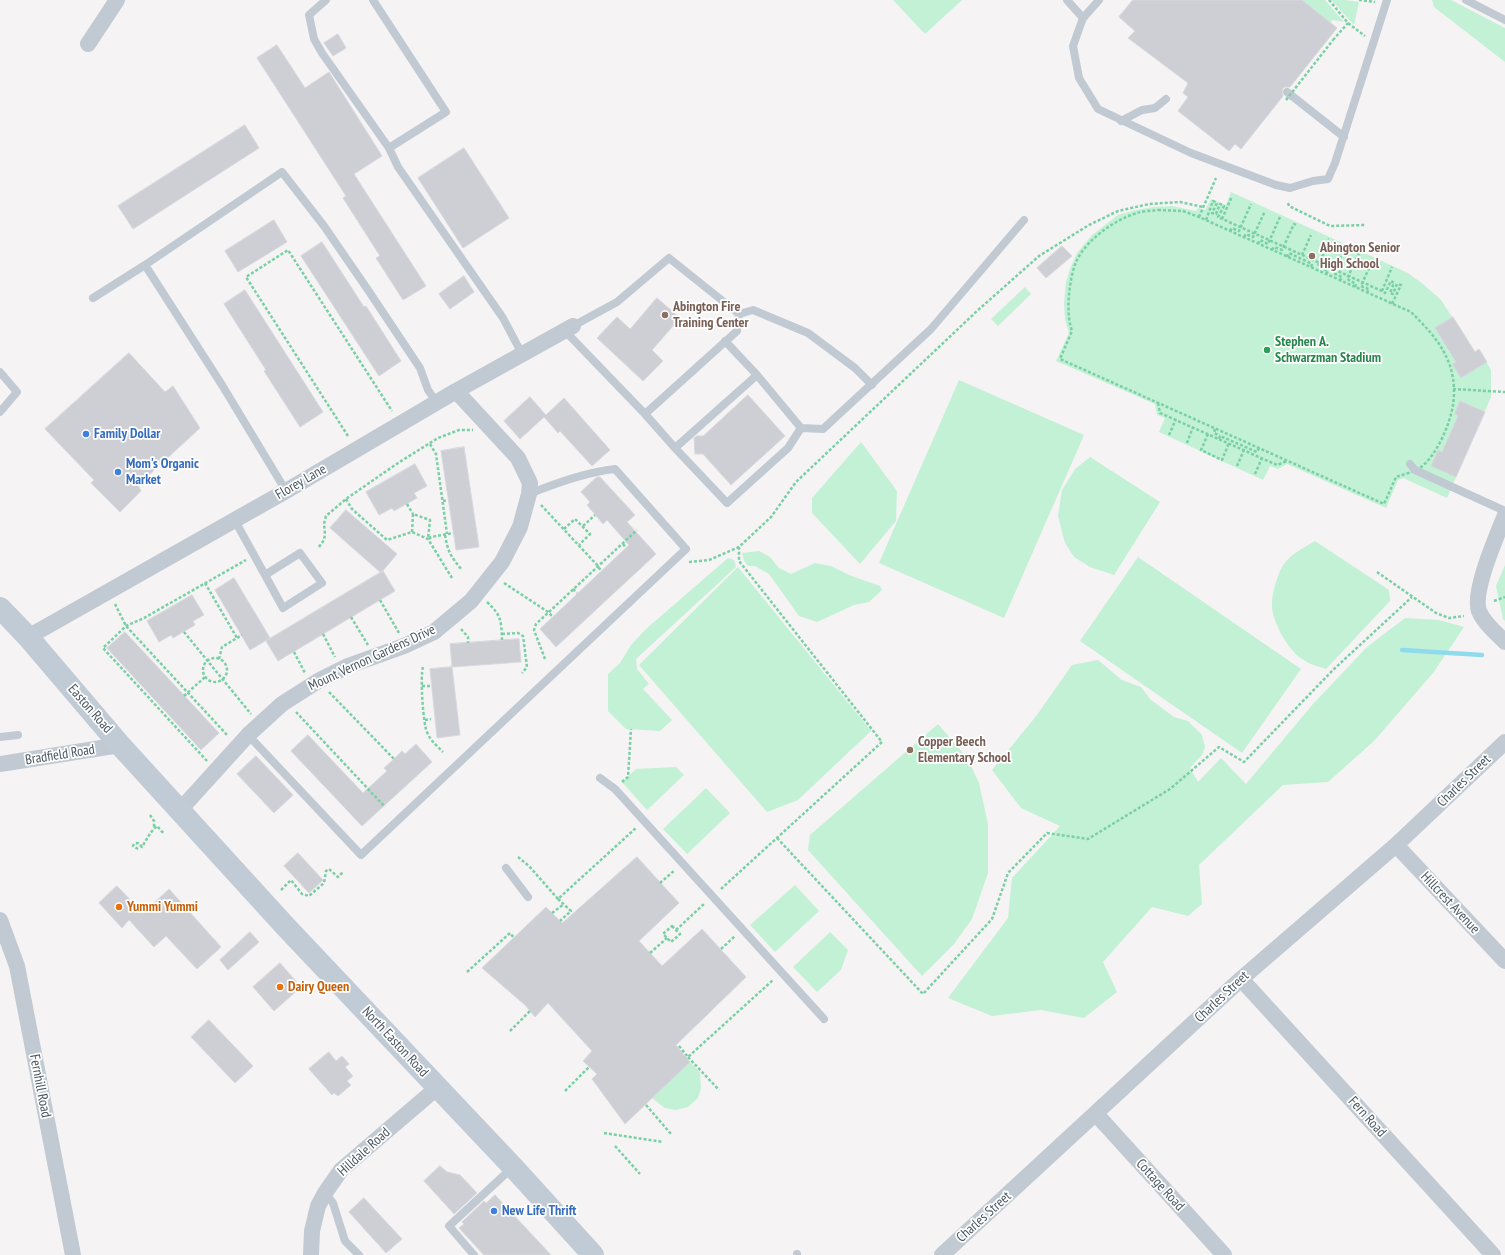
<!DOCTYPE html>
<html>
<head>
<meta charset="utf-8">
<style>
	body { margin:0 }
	canvas { display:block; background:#f5f3f3 }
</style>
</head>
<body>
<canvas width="1505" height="1255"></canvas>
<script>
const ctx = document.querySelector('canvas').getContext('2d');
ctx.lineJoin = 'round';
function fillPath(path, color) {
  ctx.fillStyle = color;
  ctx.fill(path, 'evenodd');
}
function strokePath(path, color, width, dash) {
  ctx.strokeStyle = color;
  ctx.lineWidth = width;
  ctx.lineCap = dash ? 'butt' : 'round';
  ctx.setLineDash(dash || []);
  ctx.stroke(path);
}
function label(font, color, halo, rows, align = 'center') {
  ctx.font = font + ' "PT Sans Narrow",sans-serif';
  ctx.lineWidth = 3.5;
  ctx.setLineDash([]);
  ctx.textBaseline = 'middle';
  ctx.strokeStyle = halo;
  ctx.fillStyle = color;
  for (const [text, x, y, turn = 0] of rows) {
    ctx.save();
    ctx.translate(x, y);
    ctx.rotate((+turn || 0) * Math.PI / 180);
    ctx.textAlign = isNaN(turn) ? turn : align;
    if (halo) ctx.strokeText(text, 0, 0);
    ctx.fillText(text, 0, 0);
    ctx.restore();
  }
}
const green = new Path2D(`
	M893,0H962L925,34Z
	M1302,0H1325L1344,22L1332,20L1331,23Z
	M1331,0H1344L1359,2L1354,25Z
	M1432,0H1451L1505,28V62L1434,7Z
	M1231,192L1408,273L1423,284L1441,300L1475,352L1479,349L1491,370V397L1447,498L1403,478L1398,480L1386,508L1287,464L1278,469L1270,466L1263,480L1159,432L1165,418L1157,415L1155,404L1056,361L1069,333L1065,320L1064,303L1066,282L1070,269L1077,253L1092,235L1118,215L1136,210L1153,207L1172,206L1196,211L1198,208L1205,210L1211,199L1226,205Z
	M1025,287L1031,294L998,326L991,319Z
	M959,380L1084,435L1004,618L879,563Z
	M861,442L897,491L896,521L860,564L812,513V498Z
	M1090,457L1160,502L1114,575L1090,567L1074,557L1065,543L1058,516L1062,490L1075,469Z
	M1315,541L1389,590L1390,601L1326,669C1316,666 1307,663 1299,657C1287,647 1272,621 1272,606C1271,596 1277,576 1282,567C1289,555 1303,548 1315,541Z
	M759,551L770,557L779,568L791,574L815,563L831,566L849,575L880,586L882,590L869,602L854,605L817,622L799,616L769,574L755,566H748L744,561L742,553Z
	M1138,557L1301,669L1242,753L1080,641Z
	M728,558L734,560L736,567L636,659L637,669L649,684L643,689L672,720L660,731L626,729L608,711V674L620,663L631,645L646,629Z
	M1505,565V621L1503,619L1496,586Z
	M738,567L871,731L798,800L767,812L639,665Z
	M1405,618L1439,620L1464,627L1433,673L1374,741L1328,782L1283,785L1199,865L1202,904L1188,916L1152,907L1103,962L1117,992L1084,1018L1041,1010L992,1016L948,998L1008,918L1012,878L1060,826L1021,808L992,770L1037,715L1072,665L1098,660L1122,680L1141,687L1151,700L1174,717L1188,721L1202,735L1205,747L1202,755L1190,768L1198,782L1221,758L1246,784L1313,704L1367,647Z
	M938,724L968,759L979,783L988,824V873L972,919L954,944L922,976L808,850L810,835Z
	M676,767L684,775L647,810L622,782L636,769Z
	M706,788L730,813L687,854L663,829Z
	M795,885L819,911L775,952L750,925Z
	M830,932L848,950L841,970L817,992L793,967Z
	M690,1062L700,1072L701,1088L698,1098L688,1107L676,1110L665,1108L652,1098Z`);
const stream = new Path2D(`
	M1402,650L1482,655`);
const building = new Path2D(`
	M1133,0H1302L1337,28L1290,87H1285L1283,88L1282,92L1283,96L1241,149L1235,144L1229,151L1178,111L1188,97L1183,93L1188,83L1128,38L1135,31L1119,17Z
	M338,34L346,48L333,56L324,43Z
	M277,45L305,88L329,72L382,156L354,174L426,286L403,300L376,258L380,256L343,198L346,196L257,58Z
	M245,125L259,148L133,229L118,206Z
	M464,148L509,218L463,248L418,178Z
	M274,220L287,242L238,272L225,251Z
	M322,242L364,307L366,306L401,361L379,376L301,256Z
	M1062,246L1072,256L1046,278L1037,268Z
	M464,276L474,292L450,309L439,294Z
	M245,290L323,412L300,427L264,371L266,370L224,304Z
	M657,298L680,318L652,350L663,361L643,381L597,338L617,317L630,329Z
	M1453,317L1475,352L1479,349L1487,362L1461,378L1452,364L1456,362L1435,328Z
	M129,353L165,392L173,386L200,428L138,485L141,491L120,512L91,483L94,480L45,429Z
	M748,395L785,436L731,485L703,454H695L694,438L697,436H703Z
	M530,397L546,415L564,398L610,450L592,466L560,431L558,433L544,417L520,439L504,421Z
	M1460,401L1485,412L1456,477L1431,466L1438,450L1442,452L1458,416L1455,414Z
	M464,447L479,547L456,550L441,451Z
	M415,464L427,486L414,493L417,498L394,511L392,508L379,515L366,492Z
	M597,477H600L635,515L627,522L656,554L556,647L540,629L629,545L607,520L603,524L587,505L590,502L581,492Z
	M346,510L397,554L381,573L330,528Z
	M383,571L395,591L278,661L266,641Z
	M234,578L270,638L250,650L215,590Z
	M192,595L204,615L193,621L195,625L173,638L171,635L159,642L147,621Z
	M125,632L219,733L201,750L107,648Z
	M519,639L521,662L452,667L450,644Z
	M452,667L460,735L437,738L430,669Z
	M308,735L363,793L387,771L384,768L394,759L402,751L405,754L416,744L432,762L362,826L291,751Z
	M256,756L293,795L274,813L237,774Z
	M298,853L323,880L309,893L284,866Z
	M637,857L679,903L639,941L662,966L702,929L746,977L676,1045L690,1062L625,1124L592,1079L597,1074L583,1061L592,1051L548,1003L535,1017L525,1005L482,968L546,907L562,923Z
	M117,886L143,913L169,889L221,947L197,969L166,936L154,947L129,920L122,928L99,903Z
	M250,932L259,942L228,970L220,960Z
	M280,963L301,987L274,1011L253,987Z
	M209,1020L253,1066L235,1083L191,1037Z
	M329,1052L336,1061L342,1056L349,1064L345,1067L353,1076L347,1081L351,1085L338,1096L334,1093L332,1095L309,1069Z
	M440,1166L447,1172L460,1175L477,1193L454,1214L424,1181Z
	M495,1195L551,1255H484L459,1228L464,1224L462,1222L484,1201L486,1203Z
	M364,1198L402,1239L386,1253L349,1212Z`);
const path = new Path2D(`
	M1329,0L1348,23L1365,36
	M1359,0L1375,2
	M1333,40L1348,23
	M1288,203L1289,206L1330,226L1365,225
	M1158,210L1183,211L1199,217L1411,312C1426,327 1441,342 1449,363C1454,376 1455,392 1453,405C1450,424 1437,455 1421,467C1415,472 1404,474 1396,477L1384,504L1060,359L1072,331C1068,319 1068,307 1069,295C1070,284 1072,272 1076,262C1086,240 1114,220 1137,213C1143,211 1151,211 1158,210Z
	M1199,217L1216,178
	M1222,219L1232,196
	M1206,220L1213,201L1217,203L1212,213L1216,214L1220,204L1224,206L1218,217L1382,291L1385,293L1391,281L1394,283L1390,293L1393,294L1397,284L1401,285L1392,304
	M1230,231L1232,228L1239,231L1251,204
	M1244,237L1246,234L1253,237L1265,211
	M1258,244L1260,240L1268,244L1280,217
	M1272,250L1274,247L1282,250L1294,224L1296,225
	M1302,255L1311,235
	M1287,257L1289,253L1312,264L1311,268
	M1326,274L1328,271L1318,266L1330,240L1328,239
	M1340,281L1342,277L1333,273L1345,247
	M1355,287L1356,284L1347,279L1359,253
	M1382,291L1392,267
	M1367,293L1369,289L1361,286L1373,259
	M1453,389L1505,392
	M1158,403L1160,413L1277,465L1287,461
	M1215,429L1214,433L1220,436
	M1208,434L1201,450L1222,460L1229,443
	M1169,435L1176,419
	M348,436L246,277L288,250L392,411
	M1219,439L1220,436L1257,452L1259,448
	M1187,443L1193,427
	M430,444L436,454L447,534
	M1237,466L1244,450
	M1255,474L1262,458
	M346,499L352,509L387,540L412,532L428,539L452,578
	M443,501L448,500
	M407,504L413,514
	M541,505L598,566L601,571
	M583,526L595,515
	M564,529L575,519L590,534L579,545
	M412,532L413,514L430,520L428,539
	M445,535C448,552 450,555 461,569
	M429,539L431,537L453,533
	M623,544L626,548
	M319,547L324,540L325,534L324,524L326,516L346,499L398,463L438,438L459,430H473
	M689,562L709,560L739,547
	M1377,572L1436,613L1449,618L1464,616
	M205,583L237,638
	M504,583L548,612L552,616
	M573,589L577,593
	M380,600L399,633
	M1494,601L1505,597
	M487,602C502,616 501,621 502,640
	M115,604L126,626L228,736
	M351,617L368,645
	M461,629L468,637V643
	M184,632L251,714
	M323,634L335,657
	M502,634L518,633L523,636L527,667L522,673
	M294,652L305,673
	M203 670a12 12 0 1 1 24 0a12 12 0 1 1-24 0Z
	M219,659L222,647L242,635
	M545,659L534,630L536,624L637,530
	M423,667C420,675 423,725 427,732C430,740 437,746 443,752
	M422,686H432
	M329,692L394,759
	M184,696L205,677
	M296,712L385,807
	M425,720L431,719
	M207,761L103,648L126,626L144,618L246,560
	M622,782L628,777L631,729
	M150,815L154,821V828
	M777,838L923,994L992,919L1008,873L1047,833L1088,839L1170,789L1219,747L1244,762L1334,669L1412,597
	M138,849L133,846L134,844L138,843L142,847C147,839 150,832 157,826L164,834
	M518,857L529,866L558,899L637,827
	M660,883L675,870
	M721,889L882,742L739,561V547L771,517L796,482L977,311L1039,256L1089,225L1118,211L1149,204L1180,202L1203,207
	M281,890L291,880L302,894L309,896L324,883L326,871L329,869L338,877L343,872
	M558,899L571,911L560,921
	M552,913L564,904
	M672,926L680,934L671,942L663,934Z
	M676,930L705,903
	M721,949L735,936
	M650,953L667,938
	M467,972L510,933L514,938
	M510,1031L530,1011
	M679,1046L688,1057L773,980
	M688,1057L719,1090
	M565,1091L589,1067
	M646,1105L671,1134
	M604,1133L663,1142
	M615,1146L640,1174`);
const service = new Path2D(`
	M326,0L309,15L314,39L322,53L389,148L398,167L503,318L522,354
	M373,0L446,112L389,148
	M1067,0L1083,18L1073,46L1079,78L1098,109L1191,153L1276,185L1290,188L1313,181L1328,179L1335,163L1387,0
	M1466,0L1505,20
	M1083,18L1099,0
	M1287,92L1344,137
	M1121,121L1142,110L1155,108L1166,99
	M93,298L145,265
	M739,314L753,310L808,333L855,368L872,385
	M565,331L645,414L737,331L739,314L669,258L617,302L573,326
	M0,372L17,392L0,412
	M757,375L801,428L823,429L931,329L1024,220
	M645,414L675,448L757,375L725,341
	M675,448L727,503L788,448L801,428
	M1410,464L1415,470L1505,511
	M286,491L222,385L145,265L282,172L324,226L368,290L420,368L428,390L437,403
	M234,519L265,575L300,553L322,583L283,608L265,575
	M248,735L361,855L686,549L615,469C586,472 556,483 529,494
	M0,737L18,735
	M600,778L615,789L824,1019
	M506,868L528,897
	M325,1193L333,1203L345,1241L359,1255
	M797,1254V1255
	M474,1255L449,1226L513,1167`);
const minor = new Path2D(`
	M88,44L117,0
	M1505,515C1497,536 1472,591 1479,611C1484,623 1496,633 1505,642
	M28,637L286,491L456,391L573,326
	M0,764L120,745
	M180,810L248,735L282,704L318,681L348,666L404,646L434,632L471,601L502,562L520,527L529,494L530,483L518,458L456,391
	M1396,845L1505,961
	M0,920L17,966L73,1255
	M1241,979L1493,1255
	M1096,1114L1224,1255
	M311,1255L312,1231L318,1206L325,1193L341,1170L438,1087
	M942,1255L1241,979L1396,845L1505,742`);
const secondary = new Path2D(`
	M0,608L28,637L120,745L286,927L513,1167L593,1255`);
const pathBridge = new Path2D(`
	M1286,100L1333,40`);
const markers = [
	[1312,256,4,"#8d6e63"],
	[665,315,4,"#8d6e63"],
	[1267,350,4,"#2e9e5b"],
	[86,434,4,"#3f7fe0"],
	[118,472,4,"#3f7fe0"],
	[910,750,4,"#8d6e63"],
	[119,907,4,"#e8710a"],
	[280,987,4,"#e8710a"],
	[494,1211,4,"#3f7fe0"]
];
const educationNames = [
	["Abington Senior",1320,248],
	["High School",1320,264],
	["Abington Fire",673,307],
	["Training Center",673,323],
	["Copper Beech",918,742],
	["Elementary School",918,758]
];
const leisureNames = [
	["Stephen A.",1275,342],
	["Schwarzman Stadium",1275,358]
];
const shopNames = [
	["Family Dollar",94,434],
	["Mom's Organic",126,464],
	["Market",126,480],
	["New Life Thrift",502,1211]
];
const streetNames = [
	["Florey Lane",301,482,-30],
	["Mount Vernon Gardens Drive",372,658,-25],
	["Easton Road",90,709,49],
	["Bradfield Road",60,755,-9],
	["Charles Street",1464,781,-44],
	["Hillcrest Avenue",1450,903,47],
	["Charles Street",1222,997,-43],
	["North Easton Road",395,1042,47],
	["Fernhill Road",40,1086,79],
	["Fern Road",1367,1117,48],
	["Hilldale Road",364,1152,-42],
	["Cottage Road",1160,1185,48],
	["Charles Street",984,1217,-42]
];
const foodNames = [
	["Yummi Yummi",127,907],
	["Dairy Queen",288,987]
];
fillPath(green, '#c3f1d5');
strokePath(stream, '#90daee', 4.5);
fillPath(building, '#cdcfd5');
strokePath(building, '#d7d9de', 1);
strokePath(path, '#7ad0a6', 2.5, [3, 2]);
strokePath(service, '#c1cad2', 8);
strokePath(minor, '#c1cad2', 16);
strokePath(secondary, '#c1cbd6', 22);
strokePath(pathBridge, '#7ad0a6', 2.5, [3, 2]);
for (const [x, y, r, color] of markers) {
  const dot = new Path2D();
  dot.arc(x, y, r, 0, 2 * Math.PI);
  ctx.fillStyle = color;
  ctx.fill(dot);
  strokePath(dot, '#fff', 1.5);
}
label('bold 14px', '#785e54', '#fff', educationNames, 'left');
label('bold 14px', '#27864d', '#fff', leisureNames, 'left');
label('bold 14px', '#366cbe', '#fff', shopNames, 'left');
label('14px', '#4a5661', '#fff', streetNames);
label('bold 14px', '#c56008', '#fff', foodNames, 'left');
</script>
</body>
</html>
